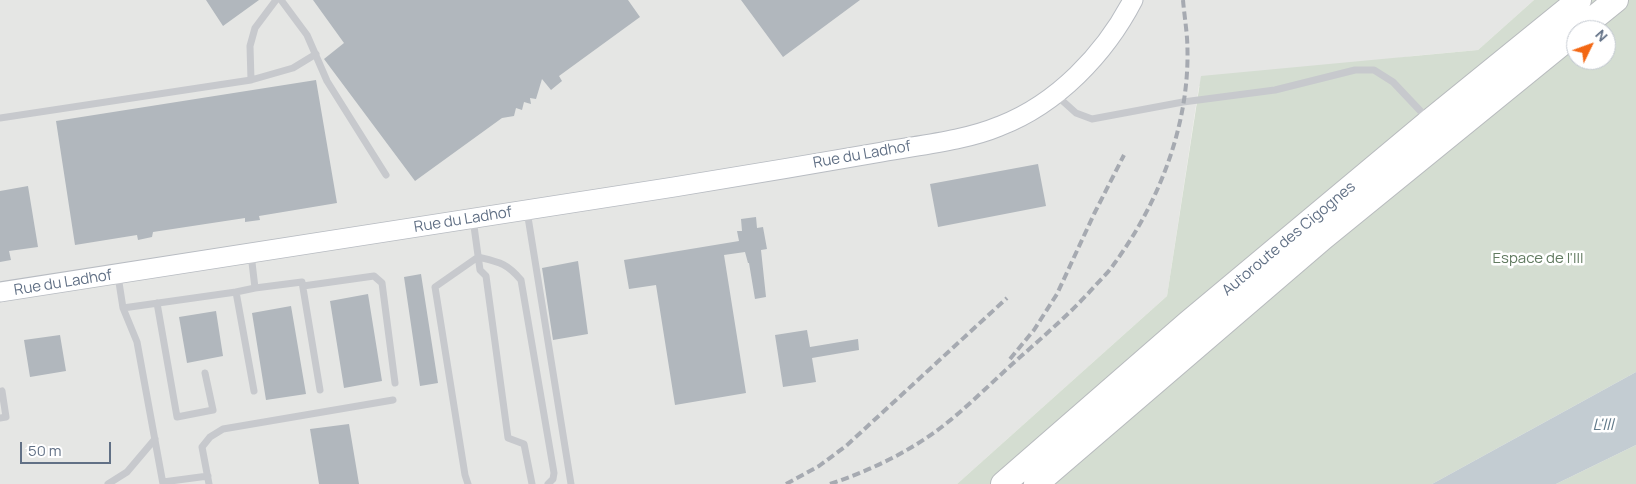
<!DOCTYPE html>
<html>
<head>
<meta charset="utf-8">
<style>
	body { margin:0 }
	#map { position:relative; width:1636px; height:484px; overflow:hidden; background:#f5f5f0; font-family:Manrope,sans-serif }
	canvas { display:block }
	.north { position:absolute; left:1566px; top:20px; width:50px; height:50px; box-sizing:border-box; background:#fff; border:1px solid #c0c6ce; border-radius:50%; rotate:48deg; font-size:14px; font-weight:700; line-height:20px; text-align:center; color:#617085 }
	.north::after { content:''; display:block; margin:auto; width:18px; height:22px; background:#f36713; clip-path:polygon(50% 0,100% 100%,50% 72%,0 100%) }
	.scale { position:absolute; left:20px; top:442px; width:91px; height:22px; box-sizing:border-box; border:2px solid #617085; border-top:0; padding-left:6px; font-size:15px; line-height:18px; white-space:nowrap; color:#617085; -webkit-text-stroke:4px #fff; paint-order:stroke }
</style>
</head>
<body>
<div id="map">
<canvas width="1636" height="484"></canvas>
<div class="north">N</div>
<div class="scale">50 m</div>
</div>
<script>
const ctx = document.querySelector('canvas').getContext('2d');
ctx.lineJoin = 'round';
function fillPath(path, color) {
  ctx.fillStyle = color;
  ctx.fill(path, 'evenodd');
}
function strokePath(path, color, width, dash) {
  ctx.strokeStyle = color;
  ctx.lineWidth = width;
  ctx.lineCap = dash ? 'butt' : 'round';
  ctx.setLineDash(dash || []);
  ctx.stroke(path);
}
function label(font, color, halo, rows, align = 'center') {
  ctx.font = font + ' Manrope,sans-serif';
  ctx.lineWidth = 5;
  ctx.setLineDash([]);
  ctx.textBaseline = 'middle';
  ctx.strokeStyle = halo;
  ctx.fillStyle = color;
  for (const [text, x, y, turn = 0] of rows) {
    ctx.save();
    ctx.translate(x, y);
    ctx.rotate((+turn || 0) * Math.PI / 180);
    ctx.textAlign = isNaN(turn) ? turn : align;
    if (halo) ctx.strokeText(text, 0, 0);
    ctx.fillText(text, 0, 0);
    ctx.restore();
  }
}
const built = new Path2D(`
	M0,0H1534L1478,50L1413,56L1199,86L1167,296L957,484H0Z`);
const green = new Path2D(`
	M1534,0H1636V372L1432,484H957L1167,296L1201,76L1478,50ZM1576,30H1606V60H1576Z
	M1636,445V484H1556Z`);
const water = new Path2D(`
	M1636,372V445L1556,484H1432Z`);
const building = new Path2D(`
	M206,0H259L223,26Z
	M313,0H628L640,17L559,76L562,81L551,90L542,79L536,99L530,98L531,104L524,102L522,110L516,108L514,116L502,118L415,181L324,59L344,43Z
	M741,0H860L783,57Z
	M316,80L337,203L259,216L260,220L245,222V218L153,232L152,237L138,240L137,235L75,245L56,121Z
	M1038,164L1046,206L938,227L930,184Z
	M28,186L38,247L9,251L11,260L0,262V191Z
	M756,217L757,228L763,227L767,249L761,250L766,297L755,299L749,263H748L745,252L724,255L746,393L675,405L656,285L629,289L624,260L739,241L737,231H742L741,219Z
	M578,261L588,334L553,340L542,268Z
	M421,274L438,383L420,386L404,277Z
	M368,294L382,381L344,388L330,301Z
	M291,306L306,394L266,400L252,313Z
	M216,311L223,356L187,363L179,317Z
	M807,330L810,347L858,339L859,350L812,358L816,382L783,387L775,335Z
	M60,335L66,371L30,377L24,340Z
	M349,424L359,484H319L310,429Z`);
const service = new Path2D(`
	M281,0L307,35L327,81L386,175
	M251,80L250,46L255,28L276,0
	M1056,95L1076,113L1092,119L1183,102L1275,90L1355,70H1374L1393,82L1428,119
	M0,118L251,80L293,68L316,54
	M527,211L571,484
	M473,219L480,270L486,276L508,438L524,444L532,484
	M251,254L255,288L302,282L320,390
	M118,276L123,308L236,292
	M303,286L374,276L382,283L395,383
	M157,303L177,417L213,410L205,373
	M123,308L137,342L163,484
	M254,391L236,292L255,288
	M0,392L2,391L6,417L0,418
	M163,482L208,476
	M108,484L127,472L155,439
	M209,484L202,447L210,437L223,429L393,400
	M468,484L465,475L435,287L478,257C499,262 507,263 521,280L554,473L553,479L548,484`);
const secondary = new Path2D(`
	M0,292C225,257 449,222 674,187C743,176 813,164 882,152C920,145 964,141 1000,126C1057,104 1105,54 1133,0`);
const motorway = new Path2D(`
	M1579,30L1616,0
	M1003,484L1188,323L1430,121L1579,0
	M1036,484L1324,237L1576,32`);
const rail = new Path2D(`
	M1010,359L1034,330L1057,294L1094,214L1124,155
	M786,484L819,466L846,446L1007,298
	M830,484C866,472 903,455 935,432C961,413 985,389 1009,367C1038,341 1068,316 1094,287C1101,279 1109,272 1114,264C1161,200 1192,118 1187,38C1186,25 1184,12 1183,0`);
const streetNames = [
	["Rue du Ladhof",862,155,-10],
	["Rue du Ladhof",463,220,-9],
	["Autoroute des Cigognes",1289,239,-40],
	["Rue du Ladhof",63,283,-9]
];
const parkNames = [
	["Espace de l'Ill",1538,259]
];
const waterNames = [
	["L'Ill",1603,426]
];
fillPath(built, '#e5e6e4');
fillPath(green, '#d4ddd1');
fillPath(water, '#c3ccd2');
fillPath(building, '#b1b7bd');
strokePath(secondary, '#b8bcc2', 21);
strokePath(motorway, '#b8bbbe', 26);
strokePath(service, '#c7c9cd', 7);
strokePath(secondary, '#fff', 19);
strokePath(motorway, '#fff', 24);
strokePath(rail, '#a6aab1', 4, [8, 4]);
label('15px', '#617085', '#fff', streetNames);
label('15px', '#627b61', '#fff', parkNames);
label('italic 16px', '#617989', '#fff', waterNames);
</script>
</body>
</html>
